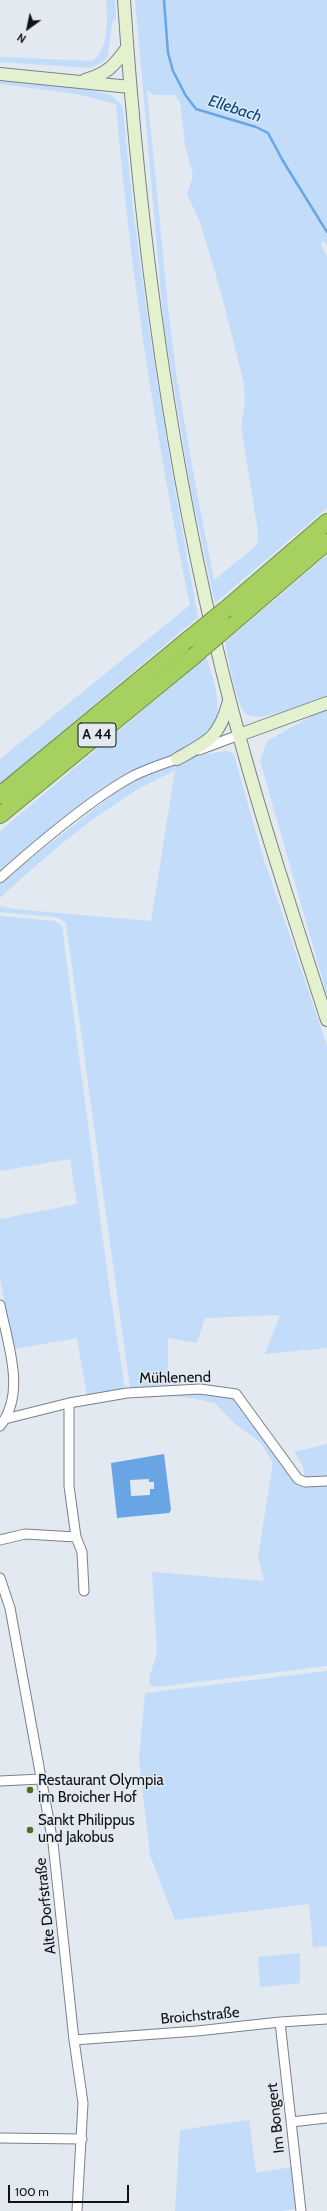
<!DOCTYPE html>
<html>
<head>
<meta charset="utf-8">
<style>
	body { margin:0 }
	#map { position:relative; width:327px; height:2211px; overflow:hidden; background:#e2e9f1; font-family:Cabin,sans-serif }
	canvas { display:block }
	.north { position:absolute; left:8px; top:8px; width:40px; height:40px; -webkit-text-stroke:3px #e2e9f1; paint-order:stroke; rotate:213deg; font-size:11px; font-weight:700; line-height:16px; text-align:center; color:#101315 }
	.north::after { content:''; display:block; margin:auto; width:14px; height:18px; background:#101315; clip-path:polygon(50% 0,100% 100%,50% 72%,0 100%) }
	.scale { position:absolute; left:8px; top:2185px; width:121px; height:18px; box-sizing:border-box; border:2px solid #101315; border-top:0; padding-left:5px; font-size:12px; line-height:14px; white-space:nowrap; color:#101315; -webkit-text-stroke:3px #e2e9f1; paint-order:stroke }
</style>
</head>
<body>
<div id="map">
<canvas width="327" height="2211"></canvas>
<div class="north">N</div>
<div class="scale">100 m</div>
</div>
<script>
const ctx = document.querySelector('canvas').getContext('2d');
ctx.lineJoin = 'round';
function fillPath(path, color) {
  ctx.fillStyle = color;
  ctx.fill(path, 'evenodd');
}
function strokePath(path, color, width, dash) {
  ctx.strokeStyle = color;
  ctx.lineWidth = width;
  ctx.lineCap = dash ? 'butt' : 'round';
  ctx.setLineDash(dash || []);
  ctx.stroke(path);
}
function label(font, color, halo, rows, align = 'center') {
  ctx.font = font + ' Cabin,sans-serif';
  ctx.lineWidth = 3;
  ctx.setLineDash([]);
  ctx.textBaseline = 'middle';
  ctx.strokeStyle = halo;
  ctx.fillStyle = color;
  for (const [text, x, y, turn = 0] of rows) {
    ctx.save();
    ctx.translate(x, y);
    ctx.rotate((+turn || 0) * Math.PI / 180);
    ctx.textAlign = isNaN(turn) ? turn : align;
    if (halo) ctx.strokeText(text, 0, 0);
    ctx.fillText(text, 0, 0);
    ctx.restore();
  }
}
const green = new Path2D(`
	M106,0H115L116,17L112,23L108,56L104,61L90,68L0,62V57L92,61C109,51 108,18 106,0Z
	M135,0H327V246L324,241L321,243L327,258V508L215,603L191,491L164,326ZM147,90L154,95H175L180,102L185,145L193,176L187,194L200,222L220,289L244,383L245,402L241,426L258,532L257,545L214,580L196,488L177,379L169,317Z
	M0,79L76,87L111,95L120,103L123,109C138,280 167,448 198,617L0,784V759L190,605C156,439 130,272 116,104L76,94L0,84Z
	M327,555V697C313,701 255,726 245,713C235,701 229,658 225,642Z
	M206,657C213,674 223,711 214,728C206,744 154,762 135,770C84,793 43,836 0,872V831Z
	M327,710V995L260,761L267,741L315,714Z
	M226,751L231,752L234,755L263,857L327,1046V1348L265,1354L280,1315L205,1318L197,1343L168,1338V1385L130,1388L66,923L56,917L0,912V906L13,909L151,921L175,771C116,795 47,854 0,898V885L16,870L120,789L140,778L197,756Z
	M0,916L55,921L62,926L109,1286L125,1389L87,1395L77,1338L14,1349L0,1279V1219L77,1204L70,1159L0,1171Z
	M199,1394L226,1396L234,1400L290,1474L327,1484V1666L157,1687L150,1685C147,1675 156,1662 157,1651L152,1572L264,1581L258,1557L273,1463L261,1443L234,1423L215,1403L192,1398L157,1395Z
	M327,1444V1478L305,1479L303,1466L294,1452Z
	M327,1671V1946L313,1947L309,1904L175,1920L150,1855L139,1760L145,1693Z
	M300,1953V1983L260,1987L258,1957Z
	M249,2120L256,2173L292,2167L295,2209L282,2211H175L180,2130Z`);
const water = new Path2D(`
	M164,1454L171,1510L169,1513L117,1518L111,1463ZM149,1479V1482H154V1489H150V1495L131,1496L130,1480Z`);
const stream = new Path2D(`
	M164,0L168,53L173,71L186,96L196,109L256,127L268,133L283,161L327,232`);
const street = new Path2D(`
	M199,750L239,735
	M0,878C38,844 89,800 133,776C149,768 166,763 182,757
	M0,1305C7,1342 27,1393 0,1426
	M5,1419L69,1403L127,1393L200,1389L236,1394L298,1479L305,1482L327,1481
	M76,1537L82,1552L84,1591
	M0,1540L25,1534L76,1537L69,1486V1403
	M0,1578L10,1608L53,1843L74,2040L83,2103L77,2211
	M0,1781L41,1779
	M280,2022L301,2211
	M74,2040L197,2031L280,2022L327,2019
	M291,2122L327,2118
	M0,2138L82,2139`);
const secondary = new Path2D(`
	M124,0C139,227 168,453 223,674C252,791 290,906 327,1020
	M0,74L130,87
	M85,80C107,74 114,66 127,48
	M239,735L327,703
	M177,759C209,741 219,738 229,701`);
const highway = new Path2D(`
	M226,609L327,522
	M229,626L327,542
	M0,795L189,639
	M0,815L194,656`);
const highwayBridge = new Path2D(`
	M189,639L226,609
	M194,656L229,626`);
const markers = [
	[30,1790,4,"#516c1e"],
	[30,1830,4,"#516c1e"]
];
const shields = [
	[97,735,38]
];
const shieldNames = [
	["A 44",97,735]
];
const streetNames = [
	["Mühlenend",175,1378,-1],
	["Alte Dorfstraße",46,1906,-96],
	["Broichstraße",200,2016,-5],
	["Im Bongert",276,2118,-96]
];
const poiNames = [
	["Restaurant Olympia",38,1781],
	["im Broicher Hof",38,1798],
	["Sankt Philippus",38,1821],
	["und Jakobus",38,1838]
];
const waterNames = [
	["Ellebach",235,109,18]
];
fillPath(green, '#c2dcf9');
fillPath(water, '#69a5e5');
strokePath(stream, '#69a5e5', 2.5);
strokePath(street, '#7a8188', 11);
strokePath(secondary, '#7a8188', 14);
strokePath(highway, '#728e45', 18);
strokePath(street, '#fff', 9);
strokePath(secondary, '#e4f1cf', 12);
strokePath(highway, '#a6d05f', 16);
strokePath(highwayBridge, '#728e45', 18, []);
strokePath(highwayBridge, '#a6d05f', 16);
for (const [x, y, r, color] of markers) {
  const dot = new Path2D();
  dot.arc(x, y, r, 0, 2 * Math.PI);
  ctx.fillStyle = color;
  ctx.fill(dot);
  strokePath(dot, '#e2e9f1', 1.5);
}
for (const [x, y, w] of shields) {
  const box = new Path2D();
  box.roundRect(x - w / 2, y - 12, w, 24, 3);
  ctx.fillStyle = '#e2e9f1';
  ctx.fill(box);
  strokePath(box, '#101315', 1);
}
label('bold 14px', '#101315', null, shieldNames);
label('15px', '#101315', '#e2e9f1', streetNames);
label('15px', '#101315', '#e2e9f1', poiNames, 'left');
label('italic 16px', '#024983', '#e2e9f1', waterNames);
</script>
</body>
</html>
